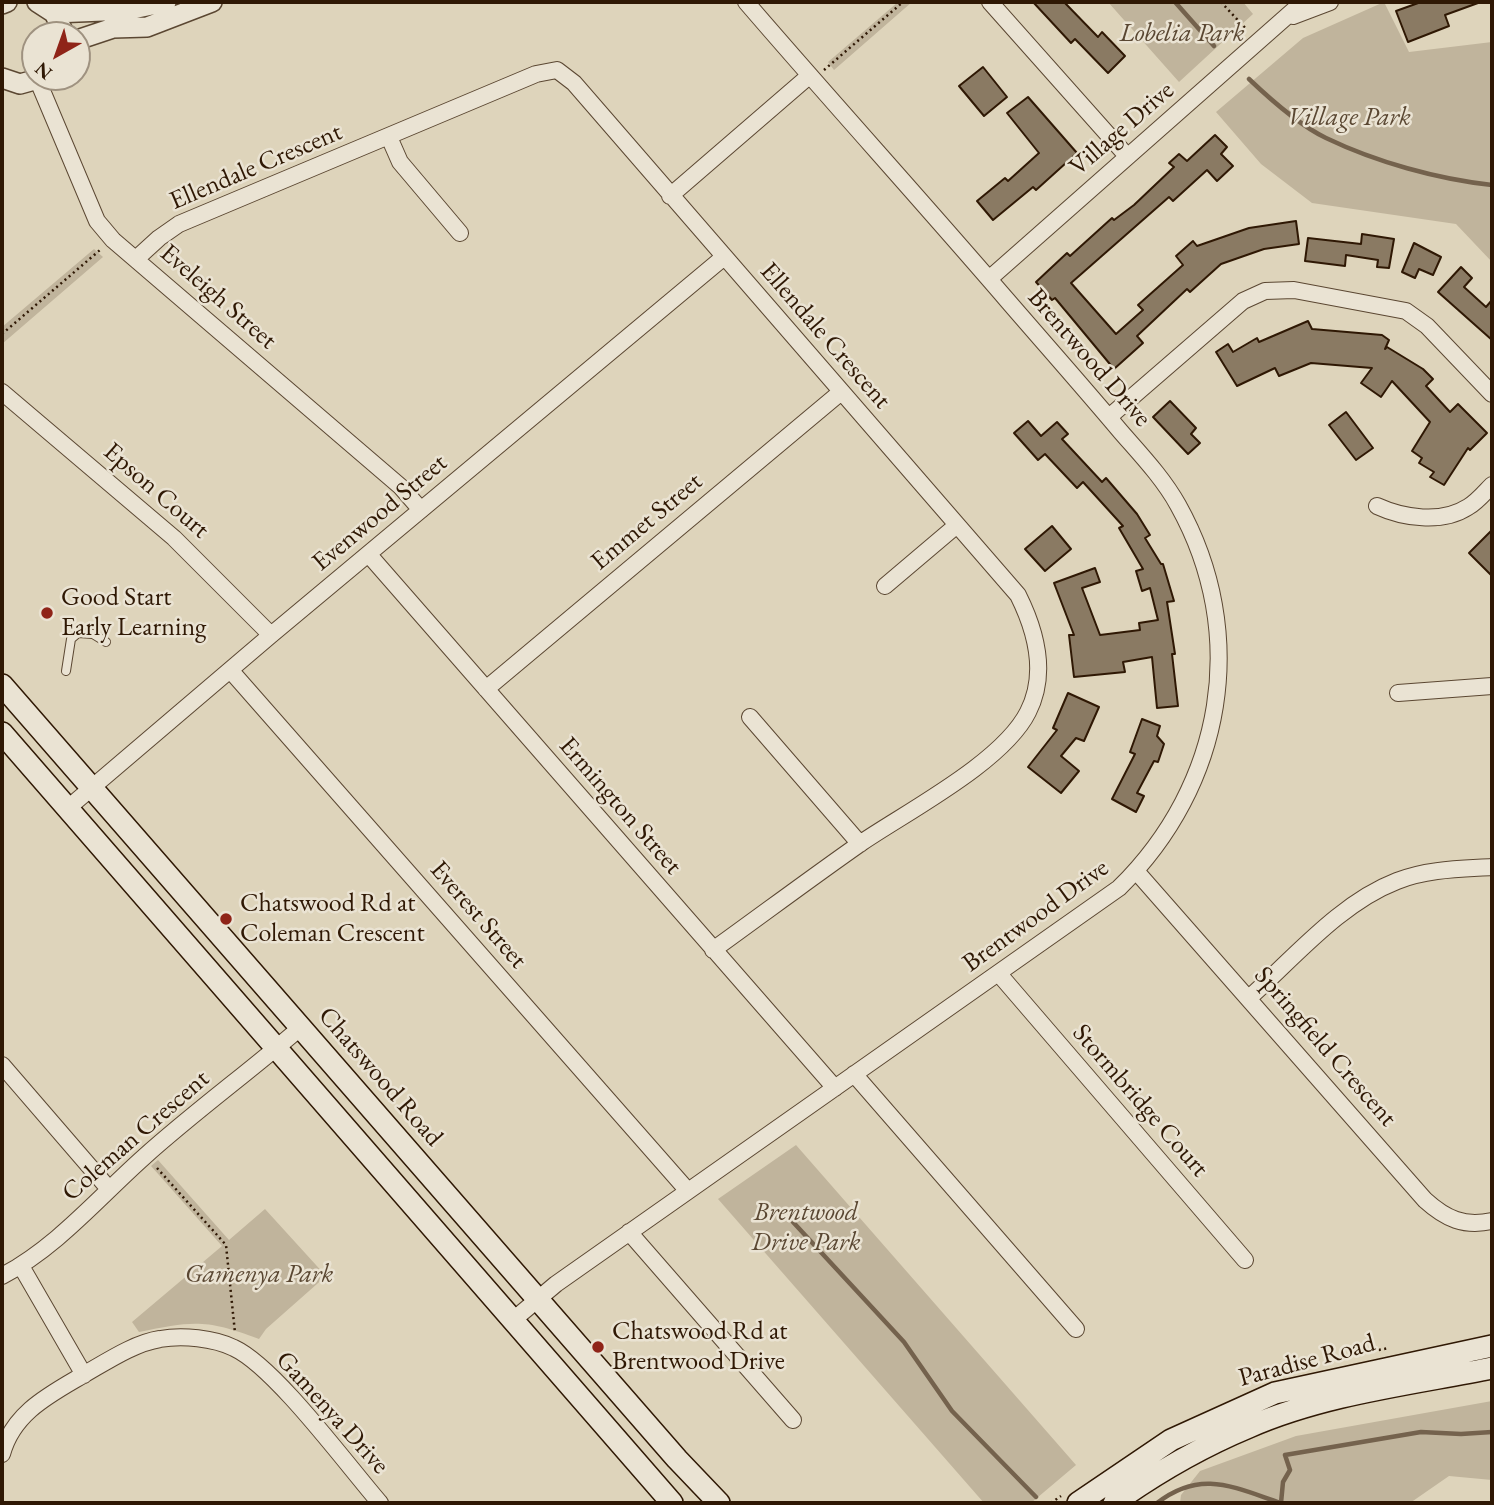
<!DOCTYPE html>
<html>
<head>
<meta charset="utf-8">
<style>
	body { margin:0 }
	#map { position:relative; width:1494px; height:1505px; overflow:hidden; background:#ded4bb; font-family:"EB Garamond",serif }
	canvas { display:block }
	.frame { position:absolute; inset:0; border:4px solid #2f1804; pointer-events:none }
	.north { position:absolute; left:21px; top:21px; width:70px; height:70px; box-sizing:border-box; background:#eae3d3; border:2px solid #9f9280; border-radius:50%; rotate:220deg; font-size:19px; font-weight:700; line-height:28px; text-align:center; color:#2f1804 }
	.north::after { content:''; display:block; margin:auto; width:24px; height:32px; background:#8f2418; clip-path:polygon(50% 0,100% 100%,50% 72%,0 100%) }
</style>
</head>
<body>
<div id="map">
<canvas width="1494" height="1505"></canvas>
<div class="frame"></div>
<div class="north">N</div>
</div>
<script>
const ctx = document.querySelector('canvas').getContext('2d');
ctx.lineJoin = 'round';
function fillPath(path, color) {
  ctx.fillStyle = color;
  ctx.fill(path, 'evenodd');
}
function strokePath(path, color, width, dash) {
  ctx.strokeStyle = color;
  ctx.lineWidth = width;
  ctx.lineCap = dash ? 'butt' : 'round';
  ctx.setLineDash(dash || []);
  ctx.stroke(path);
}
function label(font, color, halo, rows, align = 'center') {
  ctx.font = font + ' "EB Garamond",serif';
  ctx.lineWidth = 5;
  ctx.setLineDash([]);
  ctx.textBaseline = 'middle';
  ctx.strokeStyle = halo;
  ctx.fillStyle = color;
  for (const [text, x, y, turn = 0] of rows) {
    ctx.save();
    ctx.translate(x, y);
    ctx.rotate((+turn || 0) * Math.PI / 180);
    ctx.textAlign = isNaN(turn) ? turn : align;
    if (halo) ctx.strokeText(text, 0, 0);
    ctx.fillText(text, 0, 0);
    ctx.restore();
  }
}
const green = new Path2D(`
	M898,2H912L834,70L828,62Z
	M1108,2H1243L1253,14L1179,82Z
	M1384,2L1409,52L1492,42V262L1456,224L1312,203L1261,164L1216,112L1303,38Z
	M94,249L103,257L2,344V327Z
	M796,1145L1076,1465L1031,1503H984L718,1199Z
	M158,1160L229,1240L265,1209L326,1276L266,1329L259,1339C206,1319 193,1321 139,1332L132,1322L222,1246L151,1166Z
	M1492,1401V1480L1449,1476L1410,1503H1180L1181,1495L1200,1471L1296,1436Z`);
const stream = new Path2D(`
	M1175,2L1214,46
	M1249,79C1271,100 1299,125 1326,138C1376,162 1437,179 1492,185
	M793,1222L904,1342L952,1411L1036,1497
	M1157,1503C1201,1469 1233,1487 1281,1503
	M1281,1503L1283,1482L1290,1470L1285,1455L1421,1432L1461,1434L1492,1432`);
const building = new Path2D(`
	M1033,2H1064L1098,37L1102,32L1125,56L1108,73L1075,39L1071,43Z
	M1421,2H1478V3L1445,15L1449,26L1408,42L1396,11Z
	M983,67L1007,97L984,116L959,86Z
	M1028,97L1077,153L1036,190L1033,187L993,220L977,201L1005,178L1008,181L1039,153L1007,113Z
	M1215,135L1227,147L1221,154L1233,166L1217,181L1207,170L1173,201L1169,197L1071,283L1116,334L1143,310L1138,305L1183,265L1176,256L1193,241L1197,246L1249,228L1296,221L1299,244L1264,249L1221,264L1190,292L1187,289L1137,336L1143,343L1114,369L1055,298L1052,300L1036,282L1067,253L1070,256L1112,218L1114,220L1134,205L1174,167L1169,163L1179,154L1187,161Z
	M1362,234L1394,239L1389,268L1377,267L1378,260L1346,255L1345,266L1305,261L1308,238L1361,244Z
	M1414,243L1441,257L1433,275L1419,269L1415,278L1402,272Z
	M1461,267L1472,278L1464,287L1486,307L1492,300V340L1438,292Z
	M1308,321L1312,329L1382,335L1389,340L1385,349L1387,347L1423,369L1433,379L1426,386L1450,412L1458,404L1487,433L1470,450L1468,448L1444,485L1430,477L1434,472L1419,463L1422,458L1412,451L1430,422L1392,381L1381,397L1361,383L1372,368L1311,363L1279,376L1275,368L1237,386L1216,352L1228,344L1233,352L1257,338L1259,342Z
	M1170,401L1196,428L1191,434L1200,443L1188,454L1153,417Z
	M1346,412L1373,448L1356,460L1329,425Z
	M1028,421L1041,436L1057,422L1068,434L1062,439L1102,482L1106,478L1137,514L1150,535L1145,538L1161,564H1163L1174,601L1167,602L1175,654H1172L1178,706L1157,708L1152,657L1123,662L1125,672L1074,677L1069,635H1074L1054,583L1095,568L1100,582L1082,588L1100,635L1140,630L1139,623L1158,620L1150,588L1142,591L1136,571L1143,569L1119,528L1123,526L1083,482L1077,488L1045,454L1038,460L1014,433Z
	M1052,526L1071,549L1045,571L1025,549Z
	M1492,530V576L1469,553Z
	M1068,693L1099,707L1084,741L1076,738L1061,756L1079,771L1061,793L1028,767L1057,730L1053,728Z
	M1142,719L1160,726L1157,736L1164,744L1158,762L1154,761L1137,793L1144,796L1136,812L1112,799L1135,754L1130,752Z`);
const path = new Path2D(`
	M1221,2L1247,30
	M824,70L903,2
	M2,334L100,250
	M157,1168L226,1245L235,1333
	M1368,1352L1389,1348
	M1051,1503L1061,1496`);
const service = new Path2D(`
	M66,671L71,639L78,633L93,634L106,642`);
const minor = new Path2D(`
	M990,2L1127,156
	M1293,16L1330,2
	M38,81L97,221L113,240L401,487L421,510
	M389,137L400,162L460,233
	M670,196L809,76
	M136,259L159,238L179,224L536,74L557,70L574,83L1018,595C1036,631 1048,673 1028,712C1003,762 908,811 861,843C811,878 763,914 713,950
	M989,279L1303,2
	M2,392L174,538L271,635
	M1109,417L1243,301L1265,291L1294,290L1406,311L1427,326L1492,394
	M1377,506C1403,518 1442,524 1468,507C1477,502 1485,492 1492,485
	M370,556L835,1088
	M885,586L957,525
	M231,671L688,1191
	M486,689L841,392
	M1398,693L1492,686
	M750,717L860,844
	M68,808L271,635L724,257
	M1136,871L1425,1200C1446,1219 1464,1227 1492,1221
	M999,974L1245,1260
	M1250,997C1295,957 1340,903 1397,881C1427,869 1461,869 1492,867
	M2,1065L109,1189
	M854,1074L1076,1329
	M629,1232L793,1420
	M21,1266L84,1375
	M2,1276C57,1247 98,1198 144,1157C194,1112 249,1072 300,1028
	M512,1321L556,1284L1119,888C1224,785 1250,634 1178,505C1163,478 1141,455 1121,432C1084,388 1045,344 1007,300C921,200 832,102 746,2
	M2,1454C13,1413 49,1395 83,1375C106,1362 134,1343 160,1339C182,1335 214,1338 234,1348C275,1367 347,1465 380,1503`);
const tertiary = new Path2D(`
	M37,2L54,13L65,35
	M2,4L7,2
	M54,13L128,10L166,2
	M77,40L113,28L147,27L212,2
	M2,78L20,84L45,77`);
const secondary = new Path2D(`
	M2,685L677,1459L719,1503
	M2,733L672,1503
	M1078,1503L1171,1440L1275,1393L1492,1346
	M1114,1503C1156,1473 1201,1447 1249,1427C1324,1394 1412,1384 1492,1368`);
const markers = [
	[47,613,7,"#8f2418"],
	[226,919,7,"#8f2418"],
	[598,1347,7,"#8f2418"]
];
const parkNames = [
	["Lobelia Park",1182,34],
	["Village Park",1349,118],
	["Brentwood",806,1213],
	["Drive Park",806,1243],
	["Gamenya Park",259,1275]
];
const streetNames = [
	["Village Drive",1122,129,-41],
	["Ellendale Crescent",256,167,-23],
	["Eveleigh Street",218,297,41],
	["Ellendale Crescent",825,336,49],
	["Brentwood Drive",1089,358,49],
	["Epson Court",156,491,41],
	["Evenwood Street",380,513,-40],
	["Emmet Street",647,522,-40],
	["Ermington Street",620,806,49],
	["Everest Street",478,915,49],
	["Brentwood Drive",1036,916,-36],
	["Springfield Crescent",1325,1047,49],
	["Chatswood Road",380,1077,49],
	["Stormbridge Court",1140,1101,49],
	["Coleman Crescent",136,1136,-41],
	["Paradise Road",1307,1361,-15],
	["Gamenya Drive",332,1413,48]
];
const poiNames = [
	["Good Start",61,598],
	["Early Learning",61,628],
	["Chatswood Rd at",240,904],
	["Coleman Crescent",240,934],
	["Chatswood Rd at",612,1332],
	["Brentwood Drive",612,1362]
];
fillPath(green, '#c0b49c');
strokePath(stream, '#74624d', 4.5);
fillPath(building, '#8a7a63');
strokePath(building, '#2f1804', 2);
strokePath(service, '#5b4732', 10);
strokePath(minor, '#5b4732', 18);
strokePath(tertiary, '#5b4732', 22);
strokePath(secondary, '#2f1804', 24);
strokePath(path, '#2f1804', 2.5, [2, 3.5]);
strokePath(service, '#eae3d3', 8);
strokePath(minor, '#eae3d3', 16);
strokePath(tertiary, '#eae3d3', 19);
strokePath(secondary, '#eae3d3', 21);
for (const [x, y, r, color] of markers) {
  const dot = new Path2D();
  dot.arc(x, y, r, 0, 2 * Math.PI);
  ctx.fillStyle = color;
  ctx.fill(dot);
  strokePath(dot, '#eae3d3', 2.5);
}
label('italic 26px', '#5a4732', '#eae3d3', parkNames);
label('26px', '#2f1804', '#eae3d3', streetNames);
label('26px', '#2f1804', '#eae3d3', poiNames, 'left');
</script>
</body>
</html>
